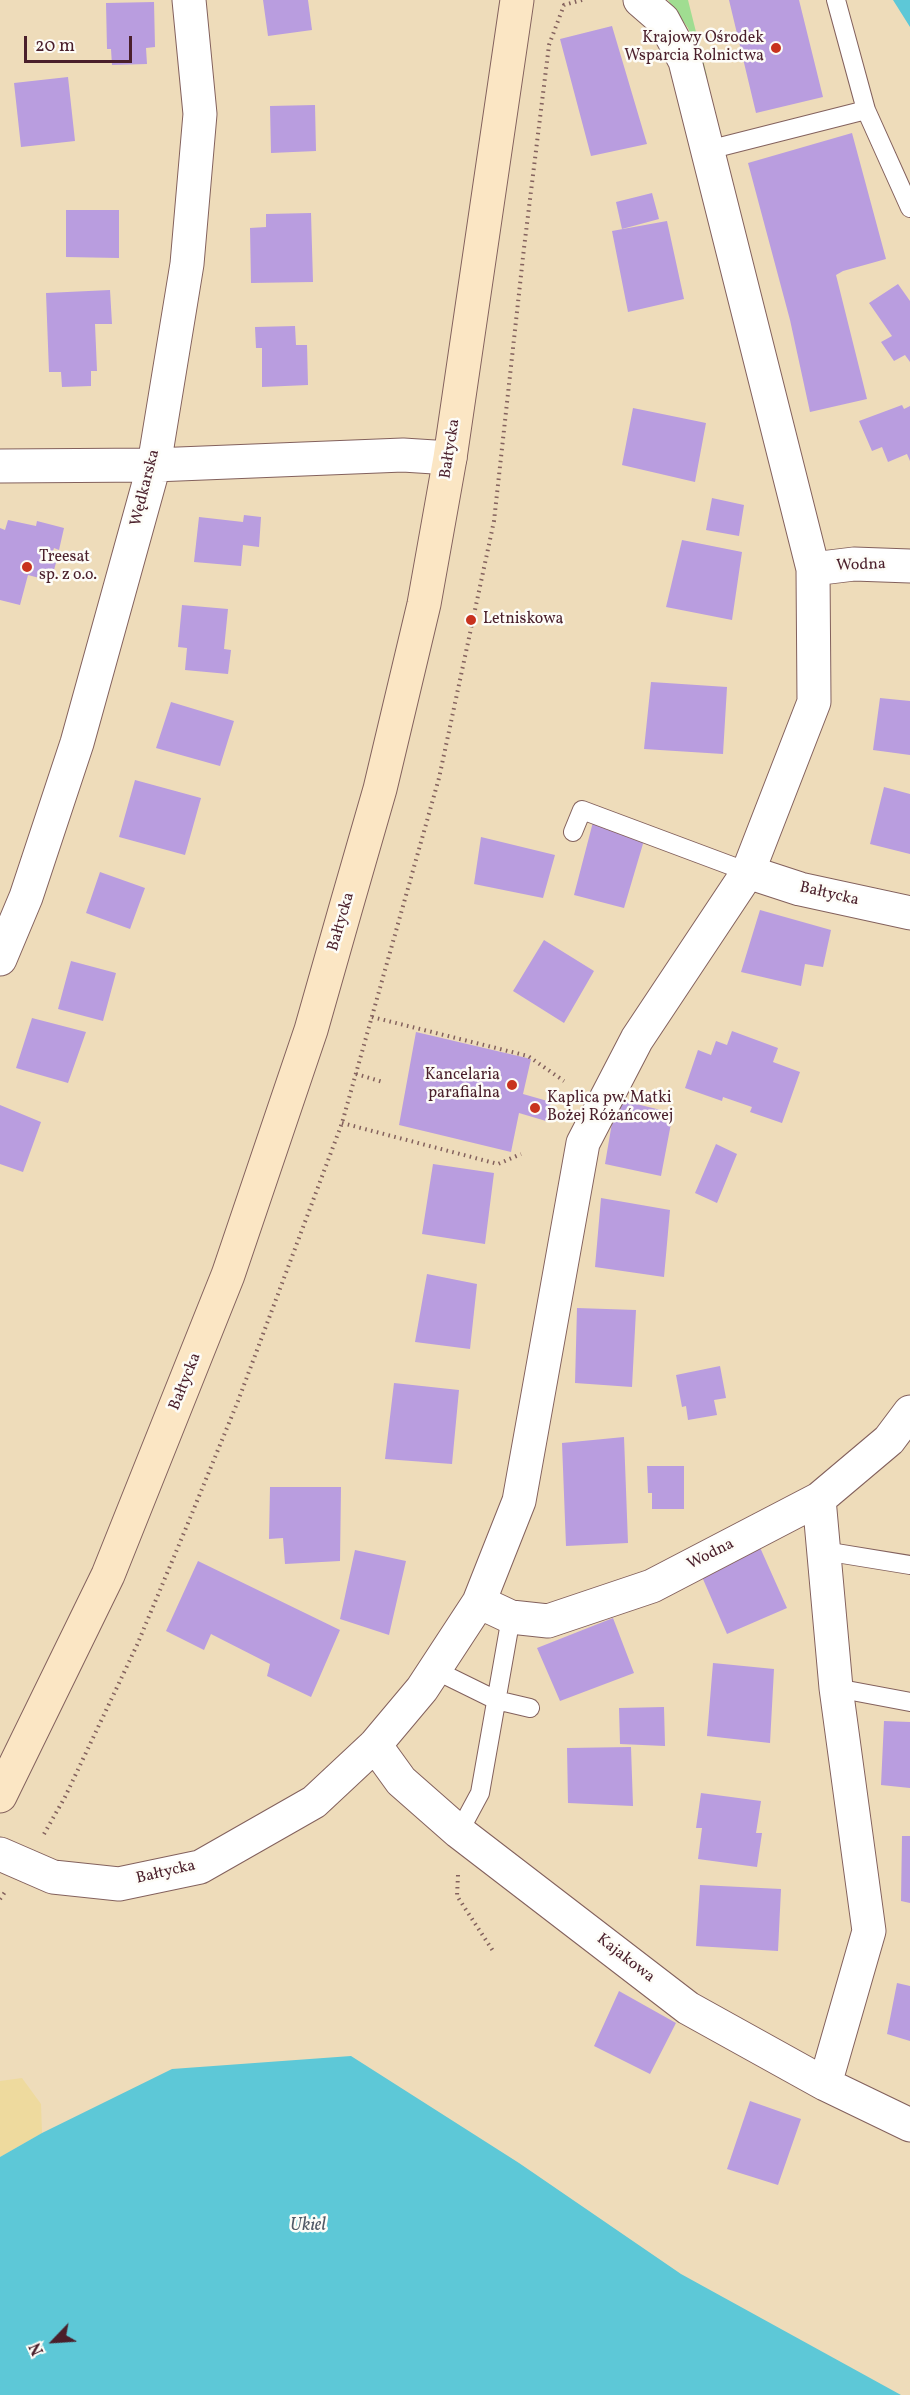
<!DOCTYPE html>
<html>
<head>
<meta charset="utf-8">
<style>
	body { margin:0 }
	#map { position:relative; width:910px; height:2395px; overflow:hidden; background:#eedcba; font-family:Vollkorn,serif }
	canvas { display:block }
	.north { position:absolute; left:24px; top:2311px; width:60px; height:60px; -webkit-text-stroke:4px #fdfcf7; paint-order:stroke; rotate:245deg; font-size:16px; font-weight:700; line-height:24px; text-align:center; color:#4a1f2b }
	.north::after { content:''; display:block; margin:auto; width:21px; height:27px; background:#4a1f2b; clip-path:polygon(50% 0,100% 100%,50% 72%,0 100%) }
	.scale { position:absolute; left:24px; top:36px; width:108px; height:27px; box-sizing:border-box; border:3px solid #4a1f2b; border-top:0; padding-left:8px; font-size:18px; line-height:21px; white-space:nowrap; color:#4a1f2b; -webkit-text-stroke:4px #fdfcf7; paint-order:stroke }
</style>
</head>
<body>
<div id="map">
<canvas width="910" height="2395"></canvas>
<div class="north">N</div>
<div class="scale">20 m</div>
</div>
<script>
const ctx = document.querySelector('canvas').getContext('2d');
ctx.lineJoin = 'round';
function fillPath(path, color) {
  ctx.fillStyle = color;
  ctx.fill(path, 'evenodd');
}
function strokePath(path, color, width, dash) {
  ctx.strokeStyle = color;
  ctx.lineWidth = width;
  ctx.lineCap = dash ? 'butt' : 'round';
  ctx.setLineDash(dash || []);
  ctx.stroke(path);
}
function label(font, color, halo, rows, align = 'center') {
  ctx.font = font + ' Vollkorn,serif';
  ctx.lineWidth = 5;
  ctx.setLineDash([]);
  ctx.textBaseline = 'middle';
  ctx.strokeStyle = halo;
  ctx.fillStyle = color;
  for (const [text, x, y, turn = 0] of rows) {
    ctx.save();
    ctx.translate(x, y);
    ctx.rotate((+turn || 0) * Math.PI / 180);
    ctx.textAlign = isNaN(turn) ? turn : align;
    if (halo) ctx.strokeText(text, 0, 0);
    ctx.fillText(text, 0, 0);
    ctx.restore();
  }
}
const green = new Path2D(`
	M668,0H688L708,80L688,28Z`);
const sand = new Path2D(`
	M22,2078L41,2104L42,2133L0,2157V2081Z`);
const water = new Path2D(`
	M893,0H910V27Z
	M351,2056L519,2163L681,2274L901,2395H0V2157L42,2133L172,2069Z`);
const building = new Path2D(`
	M263,0H308L312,30L268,36Z
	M729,0H799L823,97L756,113Z
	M154,2L155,47L146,48L147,64L112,65L111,49H107L106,3Z
	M612,26L647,144L591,156L560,39Z
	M68,77L75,141L21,147L14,83Z
	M315,105L316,151L271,153L270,106Z
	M852,133L886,259L843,271L836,275L867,399L810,412L790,320L748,163Z
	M652,193L659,219L622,229L616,202Z
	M66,210H119V258L66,257Z
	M311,213L313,282L251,283L250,228L266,227V214Z
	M667,221L684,299L628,312L612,231Z
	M898,284L910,301V362L905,355L894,361L881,342L892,336L869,303Z
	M110,290L112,324H95L97,371H91V386L62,387L61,372H49L46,293Z
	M295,326L296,345H307L308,385L262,387V348H256L255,327Z
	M902,405L904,409L910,406V461L907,454L888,462L882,447L872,451L859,421Z
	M633,408L706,423L695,482L622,465Z
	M712,498L744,505L739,536L706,530Z
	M244,515L261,517L259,547L243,545L241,566L194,562L199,517L243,522Z
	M8,520L36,526L37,521L64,528L59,550L54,548L51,557L57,559L51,581L28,575L20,605L0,600V528L5,530Z
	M682,540L742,552L732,620L666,607Z
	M182,605L228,609L224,649L231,650L228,674L185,670L187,648L178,647Z
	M651,682L727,687L723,754L644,749Z
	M880,698L910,701V755L873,750Z
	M171,702L234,721L220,766L156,748Z
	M135,780L201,798L185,855L119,837Z
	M884,787L910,794V854L870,844Z
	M593,822L645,837L624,908L574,895Z
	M481,837L555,855L543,898L474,884Z
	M100,872L145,888L130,929L86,913Z
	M760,910L831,930L823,967L805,964L801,986L741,972Z
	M544,940L594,971L564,1023L513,991Z
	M71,961L116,973L103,1021L58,1009Z
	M32,1018L86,1032L68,1083L16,1068Z
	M732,1031L778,1048L773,1062L800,1072L782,1123L750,1112L752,1107L723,1097L722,1101L685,1088L698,1050L711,1055L716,1041L727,1045Z
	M416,1032L531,1059L523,1094L551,1102L546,1121L519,1113L511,1152L399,1125Z
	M616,1099L673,1113L661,1176L605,1164Z
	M0,1105L41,1122L23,1172L0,1164Z
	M716,1144L737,1154L717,1203L695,1193Z
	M433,1164L494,1173L485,1244L422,1234Z
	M601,1198L670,1210L664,1277L595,1267Z
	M427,1274L477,1284L470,1349L415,1342Z
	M577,1308L636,1310L632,1387L575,1383Z
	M720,1366L726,1398L714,1400L717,1415L688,1420L686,1406L682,1407L676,1375Z
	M394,1383L459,1390L452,1464L385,1459Z
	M624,1437L628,1543L566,1546L562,1443Z
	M647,1466H684V1509H652V1493H648Z
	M270,1487H341L340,1561L285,1564L283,1538L269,1539Z
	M758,1543L787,1608L727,1634L699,1570Z
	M355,1550L406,1561L389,1635L340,1619Z
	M198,1561L340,1630L311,1697L267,1676L270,1664L211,1634L204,1650L166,1631Z
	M613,1618L634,1673L560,1701L537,1648Z
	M713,1663L774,1669L770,1743L707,1736Z
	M664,1707L665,1746L620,1744L619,1708Z
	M884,1721L910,1722V1788L881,1785Z
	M631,1747L633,1806L568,1803L567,1748Z
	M701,1793L761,1801L756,1833H762L757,1867L698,1859L702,1828H696Z
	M902,1836H910V1903L901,1901Z
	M700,1885L781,1889L778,1951L696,1946Z
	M897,1983L910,1986V2041L887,2034Z
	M619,1991L676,2023L650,2074L594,2046Z
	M750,2101L801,2119L778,2185L727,2169Z`);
const path = new Path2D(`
	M372,1017L528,1056L564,1081
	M356,1074L383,1082
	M342,1123L498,1164L521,1154
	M44,1834L65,1797L137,1645L186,1528L238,1401L342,1123L439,778L494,521L524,248L549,45L564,5L582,0
	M458,1875L457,1896L493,1951
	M0,1899L5,1892`);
const lane = new Path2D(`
	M836,0L866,110
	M708,150L866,110L910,208
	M573,832L582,810L748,872
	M824,1551L910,1565
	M435,1670L496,1700L530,1708
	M836,1688L910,1702
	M459,1832L480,1793L511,1617`);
const street = new Path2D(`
	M0,466L154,465L403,455L450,458
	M813,569L854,564L910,566
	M748,872L800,889L910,913
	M0,959L26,897L77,743L154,465L187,264L200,114L189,0
	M819,1499L836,1688L869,1931L825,2084
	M479,1602L511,1617L548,1621L652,1586L819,1499L889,1440L910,1412
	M375,1745L401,1781L459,1832L688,2008L825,2084L910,2125
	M0,1854L53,1877L119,1884L200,1867L314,1802L375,1745L422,1689L479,1602L519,1501L583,1143L637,1039L748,872L814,702L813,569L685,61L663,20L640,0`);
const secondary = new Path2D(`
	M0,1796L108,1575L228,1275L311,1030L346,907L380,789L424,604L450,458L517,0`);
const markers = [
	[776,48,6,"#c8321e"],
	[27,567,6,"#c8321e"],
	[471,620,6,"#c8321e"],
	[512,1085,6,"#c8321e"],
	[535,1108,6,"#c8321e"]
];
const poiNames = [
	["Krajowy Ośrodek",764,39,"right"],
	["Wsparcia Rolnictwa",764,57,"right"],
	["Treesat",39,558],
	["sp. z o.o.",39,576],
	["Letniskowa",483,620],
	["Kancelaria",500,1076,"right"],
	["parafialna",500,1094,"right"],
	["Kaplica pw. Matki",547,1099],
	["Bożej Różańcowej",547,1117]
];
const streetNames = [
	["Bałtycka",451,449,-81],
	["Wędkarska",146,488,-76],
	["Wodna",861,566,-2],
	["Bałtycka",829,895,13],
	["Bałtycka",342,922,-74],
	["Bałtycka",186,1382,-68],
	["Wodna",711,1555,-27],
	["Bałtycka",166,1873,-13],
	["Kajakowa",625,1959,38]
];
const waterNames = [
	["Ukiel",308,2227]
];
fillPath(green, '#a0dd91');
fillPath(sand, '#eeda9e');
fillPath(water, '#5dc8d7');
fillPath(building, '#b99ddf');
strokePath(lane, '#83615d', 20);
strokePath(street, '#83615d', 35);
strokePath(secondary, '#83615d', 35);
strokePath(path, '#83615d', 4, [1.5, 4.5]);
strokePath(lane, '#fff', 18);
strokePath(street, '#fff', 33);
strokePath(secondary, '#fbe6c4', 33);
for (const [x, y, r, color] of markers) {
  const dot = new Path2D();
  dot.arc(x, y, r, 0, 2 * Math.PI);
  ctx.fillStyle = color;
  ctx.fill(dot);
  strokePath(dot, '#fdfcf7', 2);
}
label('16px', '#4a1f2b', '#fdfcf7', poiNames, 'left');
label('16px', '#4a1f2b', '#fdfcf7', streetNames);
label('italic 18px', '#515a67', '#fdfcf7', waterNames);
</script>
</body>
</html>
